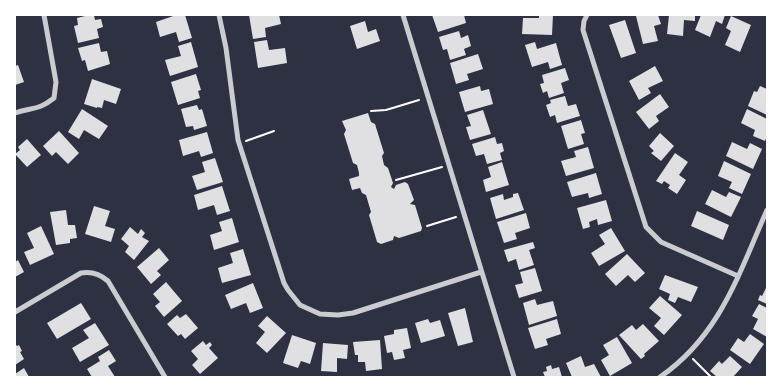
<!DOCTYPE html>
<html>
<head>
<meta charset="utf-8">
<style>
	body { margin:0 }
	#map { position:relative; width:782px; height:392px; overflow:hidden; background:#2d3142; font-family:"Archivo Narrow",sans-serif }
	canvas { display:block }
	.frame { position:absolute; inset:0; border:16px solid #fff; pointer-events:none }
</style>
</head>
<body>
<div id="map">
<canvas width="782" height="392"></canvas>
<div class="frame"></div>
</div>
<script>
const ctx = document.querySelector('canvas').getContext('2d');
ctx.lineJoin = 'round';
function fillPath(path, color) {
  ctx.fillStyle = color;
  ctx.fill(path, 'evenodd');
}
function strokePath(path, color, width, dash) {
  ctx.strokeStyle = color;
  ctx.lineWidth = width;
  ctx.lineCap = dash ? 'butt' : 'round';
  ctx.setLineDash(dash || []);
  ctx.stroke(path);
}
const building = new Path2D(`
	M89,15H94L95,20L101,19L103,27L97,29L99,38L78,43L74,26L78,25L77,18Z
	M176,15H185L192,38L179,42L176,32L160,37L156,22Z
	M249,15H279L281,24L265,28L266,37L253,39Z
	M432,15H464L466,23L438,32Z
	M539,15H553L552,35L522,34L523,18H539Z
	M658,15L661,24L654,26L658,41L643,44L636,16Z
	M669,15H695V21L684,20L683,36L667,34Z
	M701,15H725L722,24L716,21L710,37L695,30Z
	M731,16L751,25L740,52L725,45L731,31L726,28Z
	M625,20L636,53L621,58L609,25Z
	M365,21L368,32L376,29L380,41L357,49L350,26Z
	M459,31L461,38L468,35L471,46L464,49L466,55L450,60L447,49L443,50L439,37Z
	M267,40L269,50L285,48L287,63L258,68L254,42Z
	M191,42L198,67L170,76L165,60L181,56L178,46Z
	M535,42L537,49L556,43L562,65L550,69L548,62L532,67L525,45Z
	M99,43L101,52L107,51L110,64L88,71L85,60L82,61L78,48Z
	M478,54L483,69L467,74L469,80L456,84L450,63Z
	M18,65L24,82L15,85V66Z
	M655,66L663,81L648,88L651,93L639,100L629,81Z
	M565,68L569,80L561,83L564,93L549,98L547,91L543,93L540,84L544,83L542,75Z
	M196,74L201,90L198,91L200,98L178,105L171,82Z
	M92,79L121,89L116,104L104,100L102,108L97,107V108L84,104Z
	M480,86L481,91L489,89L493,104L465,112L459,92Z
	M760,86L767,89V115L748,106L754,91L757,92Z
	M660,94L669,107L656,116L659,121L649,129L636,112Z
	M565,96L568,106L576,104L580,116L557,123L555,115L550,117L546,105L551,103L550,100Z
	M197,105L199,110L202,109L207,126L194,130L193,126L186,127L181,109Z
	M82,109L108,126L99,139L84,130L79,139L68,132Z
	M747,109L767,119V136L765,141L753,136L755,130L741,123Z
	M483,110L491,134L470,140L466,127L471,126L467,115Z
	M368,113L371,122L375,124L384,153L382,156L384,165L388,168L393,183L391,187L394,189L396,185L405,182L408,184L414,200L410,204L415,205L422,228L421,231L399,238L394,236L393,240L381,244L377,242L369,215L371,212L366,195L362,193L360,188L352,190L349,179L359,176V173L357,165L353,163L344,134L346,130L342,121Z
	M581,120L585,133L581,134L584,144L568,149L561,126Z
	M59,131L79,153L68,164L56,152L52,156L43,146Z
	M207,132L213,153L201,157L199,151L183,156L179,140Z
	M660,133L674,146L661,161L651,153L654,151L649,146Z
	M495,137L497,144L502,143L504,151L500,153L502,160L487,164L484,154L476,156L472,144Z
	M27,139L41,155L27,167L15,154L20,150L18,147Z
	M732,142L747,149L750,143L762,149L753,169L726,156Z
	M588,147L594,168L566,176L561,161L576,157L574,151Z
	M675,153L688,162L679,175L686,180L677,194L668,188L670,185L664,181L662,184L656,181Z
	M215,158L223,182L197,190L192,176L205,172L202,162Z
	M724,161L751,174L742,194L729,188L732,182L718,176Z
	M502,162L509,185L486,192L483,180L491,177L488,167Z
	M596,173L602,194L589,198L588,193L572,197L567,182Z
	M222,186L230,211L217,215L214,205L198,210L194,195Z
	M712,190L726,197L729,192L741,197L731,217L705,204Z
	M518,193L524,210L496,219L490,198L503,194L504,200L513,197V194Z
	M606,200L612,221L598,225L597,219L589,222L590,227L583,229L577,208Z
	M94,206L110,211L105,226L115,229L111,242L85,234Z
	M66,210L68,225H75L77,238L70,239V243L56,245L50,212Z
	M697,211L729,225L723,240L691,226Z
	M526,213L530,228L515,233L517,239L504,243L497,222Z
	M232,218L239,242L214,250L210,235L222,231L219,222Z
	M41,226L54,254L30,265L24,252L34,248L27,233Z
	M130,227L138,234L141,229L145,233L142,237L149,241L134,260L125,252L129,246L121,239Z
	M611,228L625,251L599,266L591,253L605,244L599,235Z
	M533,242L535,248L529,250L534,265L519,270L516,259L508,262L504,250Z
	M159,248L169,260L157,271L161,275L151,284L137,267Z
	M243,249L251,275L222,283L218,268L233,263L230,253Z
	M627,254L645,273L635,282L628,275L616,286L605,274Z
	M18,260L24,272L15,277V262Z
	M535,268L542,291L519,298L515,285L523,283L520,272Z
	M665,275L698,287L691,302L678,297L675,303L668,300L670,294L659,289Z
	M166,282L182,301L164,317L155,306L160,302L153,294Z
	M253,283L263,308L250,313L246,303L231,309L225,295Z
	M767,286V304L758,300L760,295L762,296Z
	M660,296L682,315L664,335L654,326L661,318L649,308Z
	M535,299L537,305L553,301L557,316L529,325L523,303Z
	M81,303L91,319L57,339L47,323Z
	M759,304L767,308V337L753,329L758,319L752,316Z
	M465,308L473,342L458,346L448,313Z
	M186,314L198,328L185,339L181,334L178,336L167,324L177,315L180,318Z
	M267,316L286,333L267,353L256,343L265,332L258,326Z
	M428,319L430,323L440,320L445,336L421,343L415,323Z
	M557,319L561,334L546,339L548,345L535,349L528,328Z
	M95,323L109,345L80,362L72,348L89,338L83,330Z
	M643,324L659,341L644,354L645,356L641,359L619,335L632,325L636,330Z
	M407,328L411,348L403,350L405,358L394,360L392,352L387,353L384,336L394,334V330Z
	M750,334L764,344L750,364L730,350L738,338L744,342Z
	M292,335L316,343L310,364L301,361L298,368L283,363Z
	M617,337L632,363L610,376L601,360L609,355L603,345Z
	M380,340L382,369L366,371L365,362H358V355H355L353,342Z
	M203,341L206,345L210,342L212,345L209,348L218,358L200,374L192,365L198,359L191,351Z
	M323,343L348,345L347,359L337,358V372L321,371Z
	M15,344L17,346L19,345L22,351L20,352L24,359L15,365Z
	M109,350L116,361L108,366L115,377H92L87,369L100,361L98,357Z
	M581,356L585,367L594,364L601,377H572L566,363Z
	M730,356L742,367L733,377H717L710,371L719,361L722,364Z
	M551,365L552,369L559,367L562,377H545L543,372L547,371L546,367Z
	M24,368L29,377H15V374Z`);
const path = new Path2D(`
	M371,111L386,110L419,100
	M246,141L274,131
	M396,180L442,167
	M427,226L456,217
	M693,359L711,377`);
const minor = new Path2D(`
	M219,15L226,48L238,140L284,283L288,290L300,305L320,314L338,315L353,313L481,272
	M403,15L514,377
	M587,15L584,21L583,30L646,227L661,242L738,276
	M15,113C32,107 38,111 54,98L56,82L44,15
	M15,312L81,273C92,271 100,274 108,281L165,377
	M660,377C720,336 739,273 767,210`);
fillPath(building, '#e0e0e3');
strokePath(path, '#fff', 2);
strokePath(minor, '#caccd0', 5);
</script>
</body>
</html>
